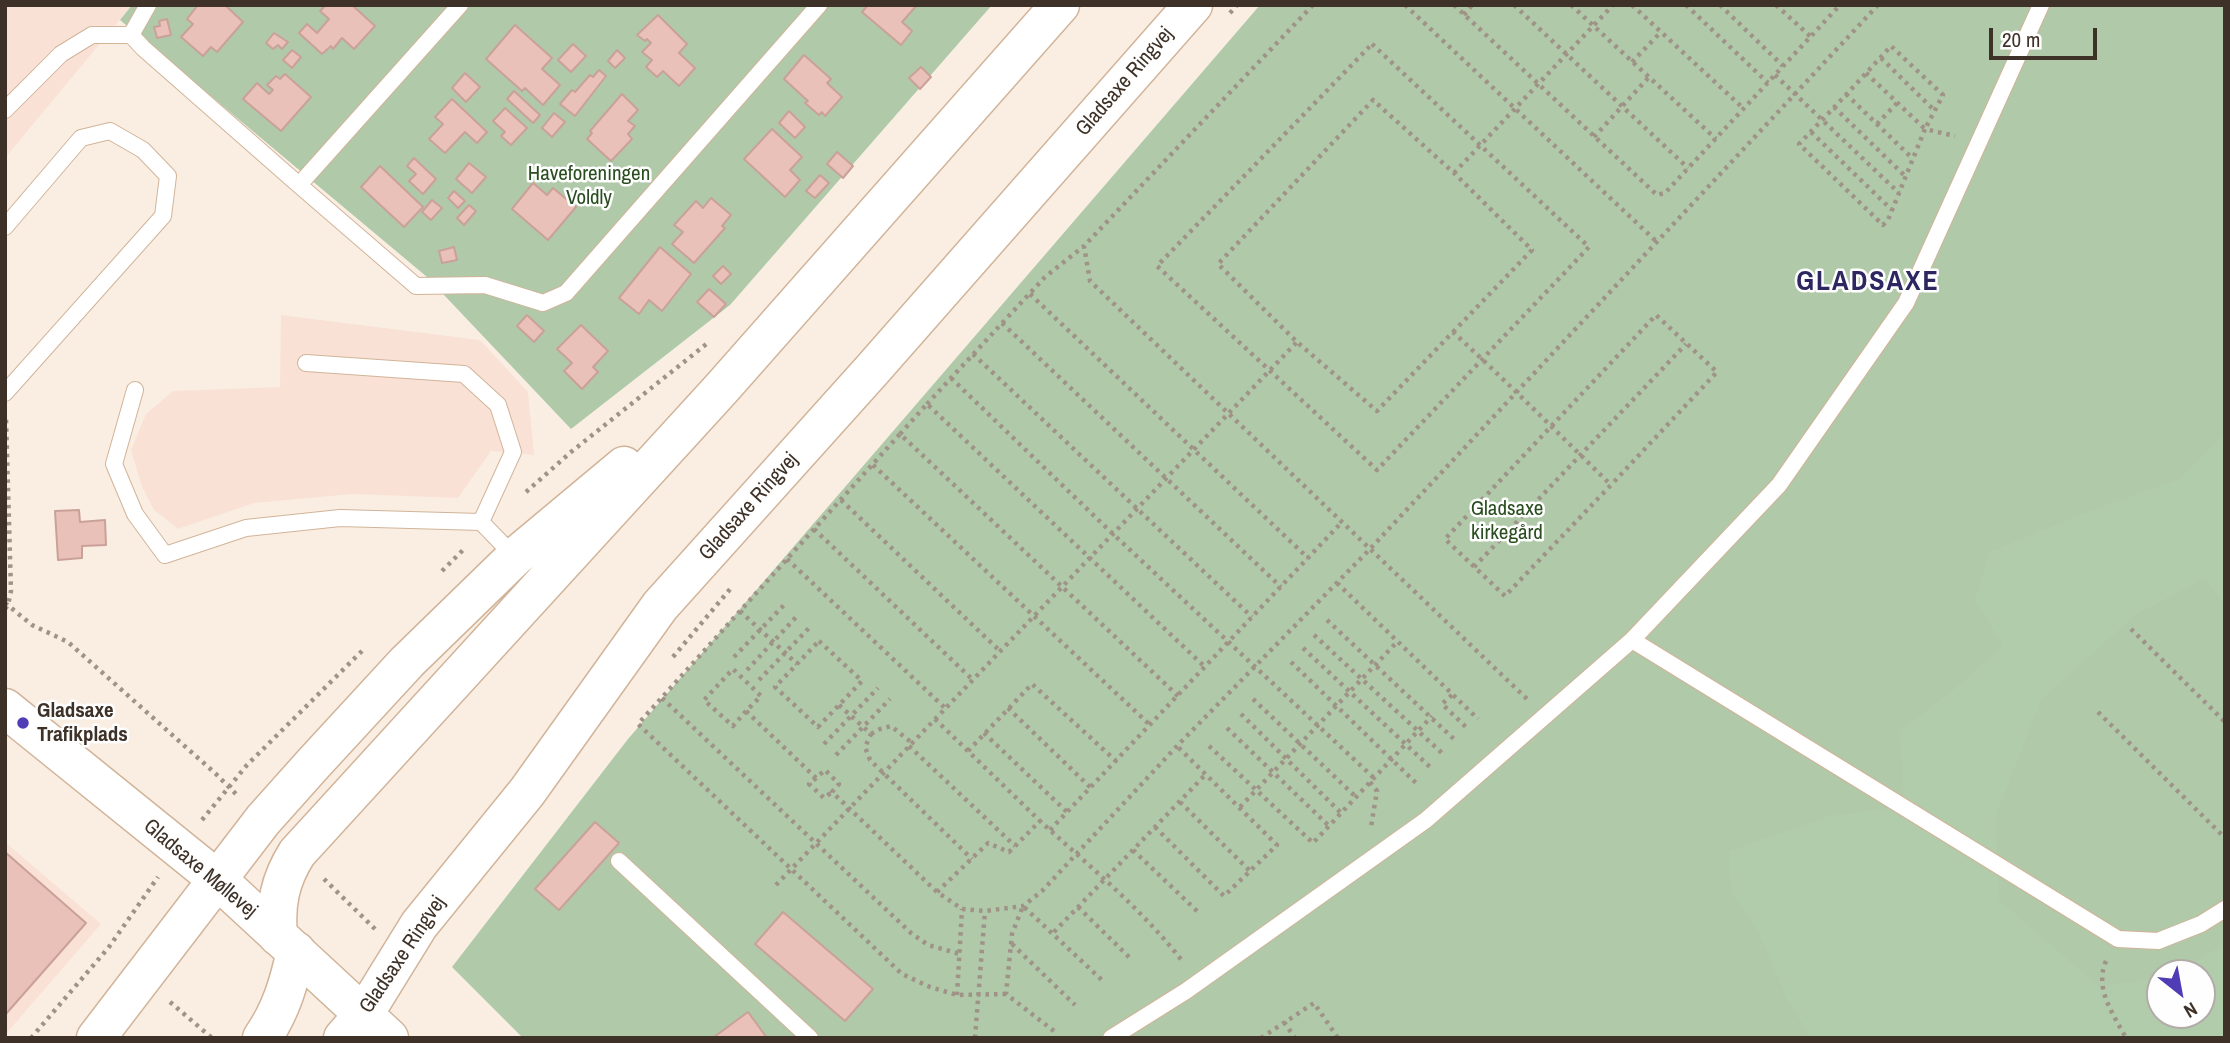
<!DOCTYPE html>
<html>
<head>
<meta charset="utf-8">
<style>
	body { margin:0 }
	#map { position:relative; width:2230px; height:1043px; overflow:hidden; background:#faeee3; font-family:"Archivo Narrow",sans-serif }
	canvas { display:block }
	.frame { position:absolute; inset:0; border:7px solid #3e3228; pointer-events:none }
	.north { position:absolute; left:2146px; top:959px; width:70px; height:70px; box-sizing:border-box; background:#fefefe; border:2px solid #b1aca8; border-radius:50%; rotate:149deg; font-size:19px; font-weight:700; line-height:28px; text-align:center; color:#3e3228 }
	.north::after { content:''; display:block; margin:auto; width:24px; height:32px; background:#503cb4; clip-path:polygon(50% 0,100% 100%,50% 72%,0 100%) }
	.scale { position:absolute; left:1989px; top:28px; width:108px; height:32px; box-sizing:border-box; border:4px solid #3e3228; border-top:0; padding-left:9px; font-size:21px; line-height:24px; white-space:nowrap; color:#3e3228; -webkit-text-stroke:5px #fefefe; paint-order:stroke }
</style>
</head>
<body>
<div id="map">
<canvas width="2230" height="1043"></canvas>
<div class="frame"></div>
<div class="north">N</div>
<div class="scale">20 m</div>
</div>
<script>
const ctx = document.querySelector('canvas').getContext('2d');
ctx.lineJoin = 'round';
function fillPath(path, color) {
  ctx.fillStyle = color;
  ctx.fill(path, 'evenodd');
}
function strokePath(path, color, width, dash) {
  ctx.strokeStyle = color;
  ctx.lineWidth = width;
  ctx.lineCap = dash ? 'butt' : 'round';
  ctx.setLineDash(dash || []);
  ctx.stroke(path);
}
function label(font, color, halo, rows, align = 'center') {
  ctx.font = font + ' "Archivo Narrow",sans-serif';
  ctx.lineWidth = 5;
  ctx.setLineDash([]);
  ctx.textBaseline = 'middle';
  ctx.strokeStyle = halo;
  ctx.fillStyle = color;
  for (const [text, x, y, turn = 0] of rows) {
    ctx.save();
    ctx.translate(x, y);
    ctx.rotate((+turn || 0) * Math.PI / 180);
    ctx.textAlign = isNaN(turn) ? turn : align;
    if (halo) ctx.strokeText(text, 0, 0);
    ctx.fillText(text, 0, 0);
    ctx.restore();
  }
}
const industrial = new Path2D(`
	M5,5H132L5,158Z
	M281,315L480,340L528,392L534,455L491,451L458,498L353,494L254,503L178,529L154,510L142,487L131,450L146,414L173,391L280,387Z
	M5,842L101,924L5,1035Z`);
const green = new Path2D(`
	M132,5H992L730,305L571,429L427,277L120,20Z
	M1260,5H2225V1038H523L452,967L628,739ZM2160,973H2202V1015H2160Z`);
const forest = new Path2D(`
	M2225,432V604L2204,579L2137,614L2041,700L1996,816L1999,900L2099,986L2160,978V1015H2202V973H2176L2225,944V1038H1811L1787,1000L1759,934L1731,892L1729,851L1828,816L1904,806L1900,731L1963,682L2002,645L1975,600L1989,552L2105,505L2180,479Z`);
const building = new Path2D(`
	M198,5H225L243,22L217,52L211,47L203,56L181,37L193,24L187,19Z
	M326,5H352L375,26L354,49L342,38L333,49L331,46L322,54L299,33L307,24L317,33L329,19L320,11Z
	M868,5H917L902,22L912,31L901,45L862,12Z
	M658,15L687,44L679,53L695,68L679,86L663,71L657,77L646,67L652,60L642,52L651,43L647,39L645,41L637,35Z
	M167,19L171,35L157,38L154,27L160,26L159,21Z
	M515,25L552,58L542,69L560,85L543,105L525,88L522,91L486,59Z
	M274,33L288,42L282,49L278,45L273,49L266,43Z
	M573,44L586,56L571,72L558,60Z
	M292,50L301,57L292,68L283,60Z
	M617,50L625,58L615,68L608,61Z
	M804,55L831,79L827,83L842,97L825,116L822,112L819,115L805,103L808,101L784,79Z
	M921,67L931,77L920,89L909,78Z
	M599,70L606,76L575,116L560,104L572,90L575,92L590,75L593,77Z
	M465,73L480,87L466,102L452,88Z
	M285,74L311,97L281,131L243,99L257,83L269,94L273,90L267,85L276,76L280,79Z
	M514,91L540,115L533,123L507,99Z
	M622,94L638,110L628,121L635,126L628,134L632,139L611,161L587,139L592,133L590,131Z
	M452,99L487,132L477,143L465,132L445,153L429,139L443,124L435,117Z
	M505,108L527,128L511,145L501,136L505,132L493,121Z
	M789,111L805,127L795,138L779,123Z
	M554,113L565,122L552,137L542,128Z
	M772,129L802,157L790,170L800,180L785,197L744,159Z
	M837,152L853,166L843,178L827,164Z
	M414,158L436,179L423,194L409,181L416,174L407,166Z
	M469,163L486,177L472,193L456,179Z
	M380,166L423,207L404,227L361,187Z
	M820,175L829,183L815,198L806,191Z
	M533,183L547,195L553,188L576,207L548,240L512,209Z
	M454,191L465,201L458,208L448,198Z
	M711,198L731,215L722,226L725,228L694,263L672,244L683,232L674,225L696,201L703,208Z
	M432,200L442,208L431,220L422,212Z
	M469,205L476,211L464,225L457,218Z
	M454,247L457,260L442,263L439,251Z
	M660,247L691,274L662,311L649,300L639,314L619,298Z
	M723,266L731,274L721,284L713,276Z
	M709,289L726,304L714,317L697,302Z
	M527,315L544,331L534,342L517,326Z
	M581,325L608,351L593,367L598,372L582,389L564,371L572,363L557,349Z
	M79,510L80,522L105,520L106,545L82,546V558L58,560L55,511Z
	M595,822L619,843L559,910L535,889Z
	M5,852L86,923L5,1015Z
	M783,912L873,989L845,1021L755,944Z
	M748,1012L767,1038H715L714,1037Z`);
const path = new Path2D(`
	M1313,5L1084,246L1090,281L1527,699
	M1405,5L1657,242
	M1454,5L1657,195L1665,193L1840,5
	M1514,5L1688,168
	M1571,5L1716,139
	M1632,5L1744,109
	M1686,5L1768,83
	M1720,5L1783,66
	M1776,5L1811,37
	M1230,13L1237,5
	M1464,15L1472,5
	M1372,44L1589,247L1377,470L1157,266Z
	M1881,58L1935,111
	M1632,62L1661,32
	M1866,73L1925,129L1943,95L1891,46C1861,79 1830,112 1799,144L1883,225L1888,220L1925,129L1955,136
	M1775,75L1899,193
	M1846,94L1913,159
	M1834,107L1906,177
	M1877,124L1897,103
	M1811,132L1892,210
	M1594,137L1649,77
	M1454,173L1613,5
	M1030,294L1308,558
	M1002,323L1281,587
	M1453,332L1532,250L1454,173L1373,100L1218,264L1297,342L1377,411L1453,332C1507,382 1559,434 1611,485L1505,596L1445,539L1656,315L1717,372L1611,485
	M973,354L1252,617
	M951,378L1113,534L1374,778
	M927,404L1045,277L1084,246
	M900,434L927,404L1205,667
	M873,465L1150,725
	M526,492L571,452L709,342
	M841,500L1000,651
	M814,529L973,680
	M787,559L945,708
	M1474,567L1686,344
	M442,571L466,547
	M1337,583L1478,719
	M5,603L32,625L68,642L216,774L237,795
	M5,609L8,605L11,591L6,418
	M740,611L797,664
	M1327,620L1456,741
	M2131,629L2225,722
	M1314,635L1443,754
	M819,641L862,681L818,727L775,687Z
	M1303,648L1430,767
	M673,657L731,588
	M734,657L786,603
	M1291,662L1416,783
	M747,670L798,615
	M759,680L809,628
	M1452,695L1442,704L1466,727
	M662,698L911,933L928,945L960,954
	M1253,699L1356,797
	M839,705L871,734L865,747L870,760L972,859
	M1008,708L1091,788
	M746,711L733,726L704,700L733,669L761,696L746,711L816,778L825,770L839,784L832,792L937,892L962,909L985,911L1023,906L1042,891L1177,746L1370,549L1878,5
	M2098,712L2225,838
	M1241,714L1341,813
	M935,719L1040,821
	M1227,728L1329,826
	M984,733L1067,812
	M871,734L880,729L891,726L912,743
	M824,744L878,688
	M909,746L1015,846
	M1209,746L1313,843L1432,716
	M968,751L1032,684L1116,761
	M836,755L890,699
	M816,778L809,784L824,798L832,792
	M1370,782L1377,791L1371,827
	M1180,802L1250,871
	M1240,807L1398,641
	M202,820L247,765L364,649
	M1155,827L1224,896L1277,845L1177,746
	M1050,830L1342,522
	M1133,850L1198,912
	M324,879L375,929
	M776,885L1297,342
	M937,892L988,843L1009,852L1040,821C1089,866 1142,909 1183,962
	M1078,907L1131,959
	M1054,932L1206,774
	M1012,944L1075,1005
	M2106,961C2094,988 2113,1014 2126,1038
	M1006,994L957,995L930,987L902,974L638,724L900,434L1178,696
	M957,995L962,909
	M170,1002L212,1038
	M1284,1022L1295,1038
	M1054,1031L1006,994L1012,934L1023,906L1105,983
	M31,1038L109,947L158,877
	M975,1038L985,911
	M1261,1038L1314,1003L1338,1038`);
const lane = new Path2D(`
	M131,35L148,5
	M5,110L61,54L92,35H131L143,48L299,185L460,5
	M299,185L416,286L485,285L543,303L566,293L819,5
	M5,227L81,138L110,131L143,150L168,176L163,216L5,393
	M306,363L464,374L498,405L513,452L481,522
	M135,390L114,464L135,514L165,555L246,528L340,518L481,522L515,557
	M1632,640L2118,939L2158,941L2201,924L2225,909
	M619,861L810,1038
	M1111,1038L1186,991L1426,820L1632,640L1779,485L1906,303L2041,5`);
const secondary = new Path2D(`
	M5,708L218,880L389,1038`);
const primary = new Path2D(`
	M278,936C275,904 280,880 297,853L721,389L1060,5
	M96,1038L263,820L313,764L407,662L515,557L624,466
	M262,1038C281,1011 289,983 296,951
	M343,1038L364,1014L419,925L527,792L660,606L872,370L1193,5`);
const markers = [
	[23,723,7,"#503cb4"]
];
const streetNames = [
	["Gladsaxe Ringvej",1125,82,-49],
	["Gladsaxe Ringvej",749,507,-48],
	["Gladsaxe Møllevej",200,869,40],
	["Gladsaxe Ringvej",403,955,-56]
];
const parkNames = [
	["Haveforeningen",589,174],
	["Voldly",589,198],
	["Gladsaxe",1507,509],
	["kirkegård",1507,533]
];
const poiNames = [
	["Gladsaxe",37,711],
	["Trafikplads",37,735]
];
const districtNames = [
	["GLADSAXE",1868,282]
];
fillPath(industrial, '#f9e1d6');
fillPath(green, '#b0c9a9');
fillPath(forest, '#b1ccaa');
fillPath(building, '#eac1b8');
strokePath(building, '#caa199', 2);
strokePath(lane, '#d1b499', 18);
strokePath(secondary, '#d1b499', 41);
strokePath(primary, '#d1b499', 41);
strokePath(path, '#9f9388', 4.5, [3.5, 5]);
strokePath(lane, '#fff', 16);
strokePath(secondary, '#fff', 38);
strokePath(primary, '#fff', 38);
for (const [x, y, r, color] of markers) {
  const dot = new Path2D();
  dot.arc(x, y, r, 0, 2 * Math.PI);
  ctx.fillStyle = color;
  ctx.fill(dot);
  strokePath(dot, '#fefefe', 2.5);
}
label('21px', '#3e3228', '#fefefe', streetNames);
label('21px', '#294d1e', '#fefefe', parkNames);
label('bold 21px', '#3e3228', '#fefefe', poiNames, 'left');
ctx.letterSpacing = '2px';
label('bold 28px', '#2d2761', '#fefefe', districtNames);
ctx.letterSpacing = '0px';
</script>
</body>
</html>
